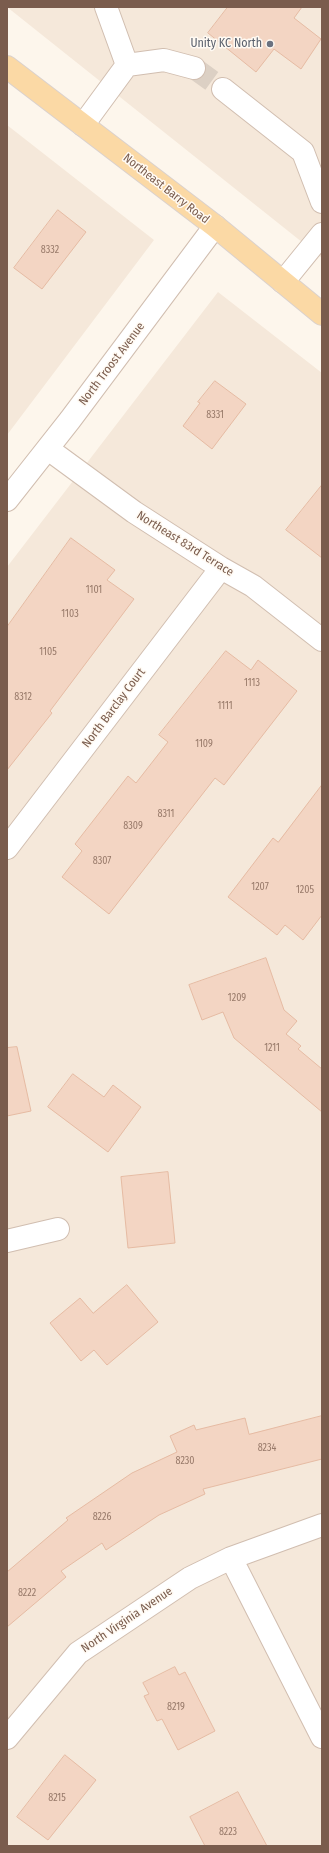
<!DOCTYPE html>
<html>
<head>
<meta charset="utf-8">
<style>
	body { margin:0 }
	#map { position:relative; width:329px; height:1853px; overflow:hidden; background:#fdf6ec; font-family:"Fira Sans Condensed",sans-serif }
	canvas { display:block }
	.frame { position:absolute; inset:0; border:8px solid #7a5c4d; pointer-events:none }
</style>
</head>
<body>
<div id="map">
<canvas width="329" height="1853"></canvas>
<div class="frame"></div>
</div>
<script>
const ctx = document.querySelector('canvas').getContext('2d');
ctx.lineJoin = 'round';
function fillPath(path, color) {
  ctx.fillStyle = color;
  ctx.fill(path, 'evenodd');
}
function strokePath(path, color, width, dash) {
  ctx.strokeStyle = color;
  ctx.lineWidth = width;
  ctx.lineCap = dash ? 'butt' : 'round';
  ctx.setLineDash(dash || []);
  ctx.stroke(path);
}
function label(font, color, halo, rows, align = 'center') {
  ctx.font = font + ' "Fira Sans Condensed",sans-serif';
  ctx.lineWidth = 3;
  ctx.setLineDash([]);
  ctx.textBaseline = 'middle';
  ctx.strokeStyle = halo;
  ctx.fillStyle = color;
  for (const [text, x, y, turn = 0] of rows) {
    ctx.save();
    ctx.translate(x, y);
    ctx.rotate((+turn || 0) * Math.PI / 180);
    ctx.textAlign = isNaN(turn) ? turn : align;
    if (halo) ctx.strokeText(text, 0, 0);
    ctx.fillText(text, 0, 0);
    ctx.restore();
  }
}
const residential = new Path2D(`
	M7,7H322V258Z
	M7,125L154,240L7,435Z
	M218,292L322,373V1846H7V567Z`);
const building = new Path2D(`
	M228,7H302L294,18L321,39L301,69L274,49L256,72L208,33Z
	M58,210L86,232L42,289L14,268Z
	M215,381L246,404L212,449L183,426L200,403L198,402Z
	M322,485V558L286,530Z
	M71,538L115,570L107,580L134,599L50,711L52,713L7,770V627Z
	M226,651L251,670L258,660L297,691L224,785L215,778L109,914L62,877L82,851L75,844L128,776L136,783L168,742L159,735Z
	M322,785V915L303,940L285,925L277,935L228,897L273,838L278,842Z
	M266,958L284,1010L297,1021L286,1034L301,1046L298,1049L322,1069V1112L234,1038L223,1012L202,1020L189,985Z
	M17,1047L31,1111L7,1116V1048Z
	M73,1074L104,1097L113,1085L141,1107L108,1152L48,1107Z
	M168,1172L175,1243L128,1248L121,1177Z
	M127,1285L158,1322L107,1365L94,1350L81,1361L50,1323L80,1298L93,1313Z
	M322,1416V1459L203,1489L205,1494L159,1515L106,1550L102,1543L61,1571L66,1577L7,1627V1572L68,1520L66,1518L132,1473L177,1452L170,1436L194,1425L196,1430L245,1418L249,1434Z
	M175,1667L179,1675L185,1672L215,1731L178,1750L162,1719L157,1721L144,1696L149,1694L143,1683Z
	M65,1755L96,1780L48,1840L17,1817Z
	M238,1792L267,1846H205L190,1817Z`);
const minorTunnel = new Path2D(`
	M194,68L223,89`);
const minor = new Path2D(`
	M106,7L127,65
	M223,89L303,152L322,202
	M83,125L127,65L164,60L194,68
	M283,282L322,234
	M48,449L134,512L221,568L253,586L322,640
	M7,500L70,420L215,226
	M7,848L221,568
	M7,1241L58,1229
	M231,1558L322,1737
	M7,1738L78,1653L190,1578L231,1558L322,1525`);
const major = new Path2D(`
	M7,67L215,226L322,314`);
const markers = [
	[270,44,4,"#6b7280"]
];
const numberNames = [
	["8332",50,250],
	["8331",215,415],
	["1101",94,590],
	["1103",70,614],
	["1105",48,652],
	["1113",252,683],
	["8312",23,697],
	["1111",225,706],
	["1109",204,744],
	["8311",166,814],
	["8309",133,826],
	["8307",102,861],
	["1207",260,887],
	["1205",305,890],
	["1209",237,998],
	["1211",272,1048],
	["8234",267,1448],
	["8230",185,1461],
	["8226",102,1517],
	["8222",27,1593],
	["8219",176,1707],
	["8215",57,1798],
	["8223",228,1832]
];
const worshipNames = [
	["Unity KC North",262,44]
];
const streetNames = [
	["Northeast Barry Road",166,189,38],
	["North Troost Avenue",112,364,-53],
	["Northeast 83rd Terrace",185,544,32],
	["North Barclay Court",114,708,-53],
	["North Virginia Avenue",127,1620,-34]
];
fillPath(residential, '#f5e8da');
fillPath(building, '#f3d5c3');
strokePath(building, '#e6bba3', 1);
strokePath(minorTunnel, '#dcd0c4', 22, [22, 11]);
strokePath(minor, '#d1beb0', 24);
strokePath(major, '#dad1cd', 24);
strokePath(minor, '#fff', 22);
strokePath(major, '#fbd9a5', 22);
for (const [x, y, r, color] of markers) {
  const dot = new Path2D();
  dot.arc(x, y, r, 0, 2 * Math.PI);
  ctx.fillStyle = color;
  ctx.fill(dot);
  strokePath(dot, '#fffaf3', 1.5);
}
label('10px', '#987a6a', null, numberNames);
label('12px', '#5b616d', '#fffaf3', worshipNames, 'right');
label('12px', '#7a5c4d', '#fffaf3', streetNames);
</script>
</body>
</html>
